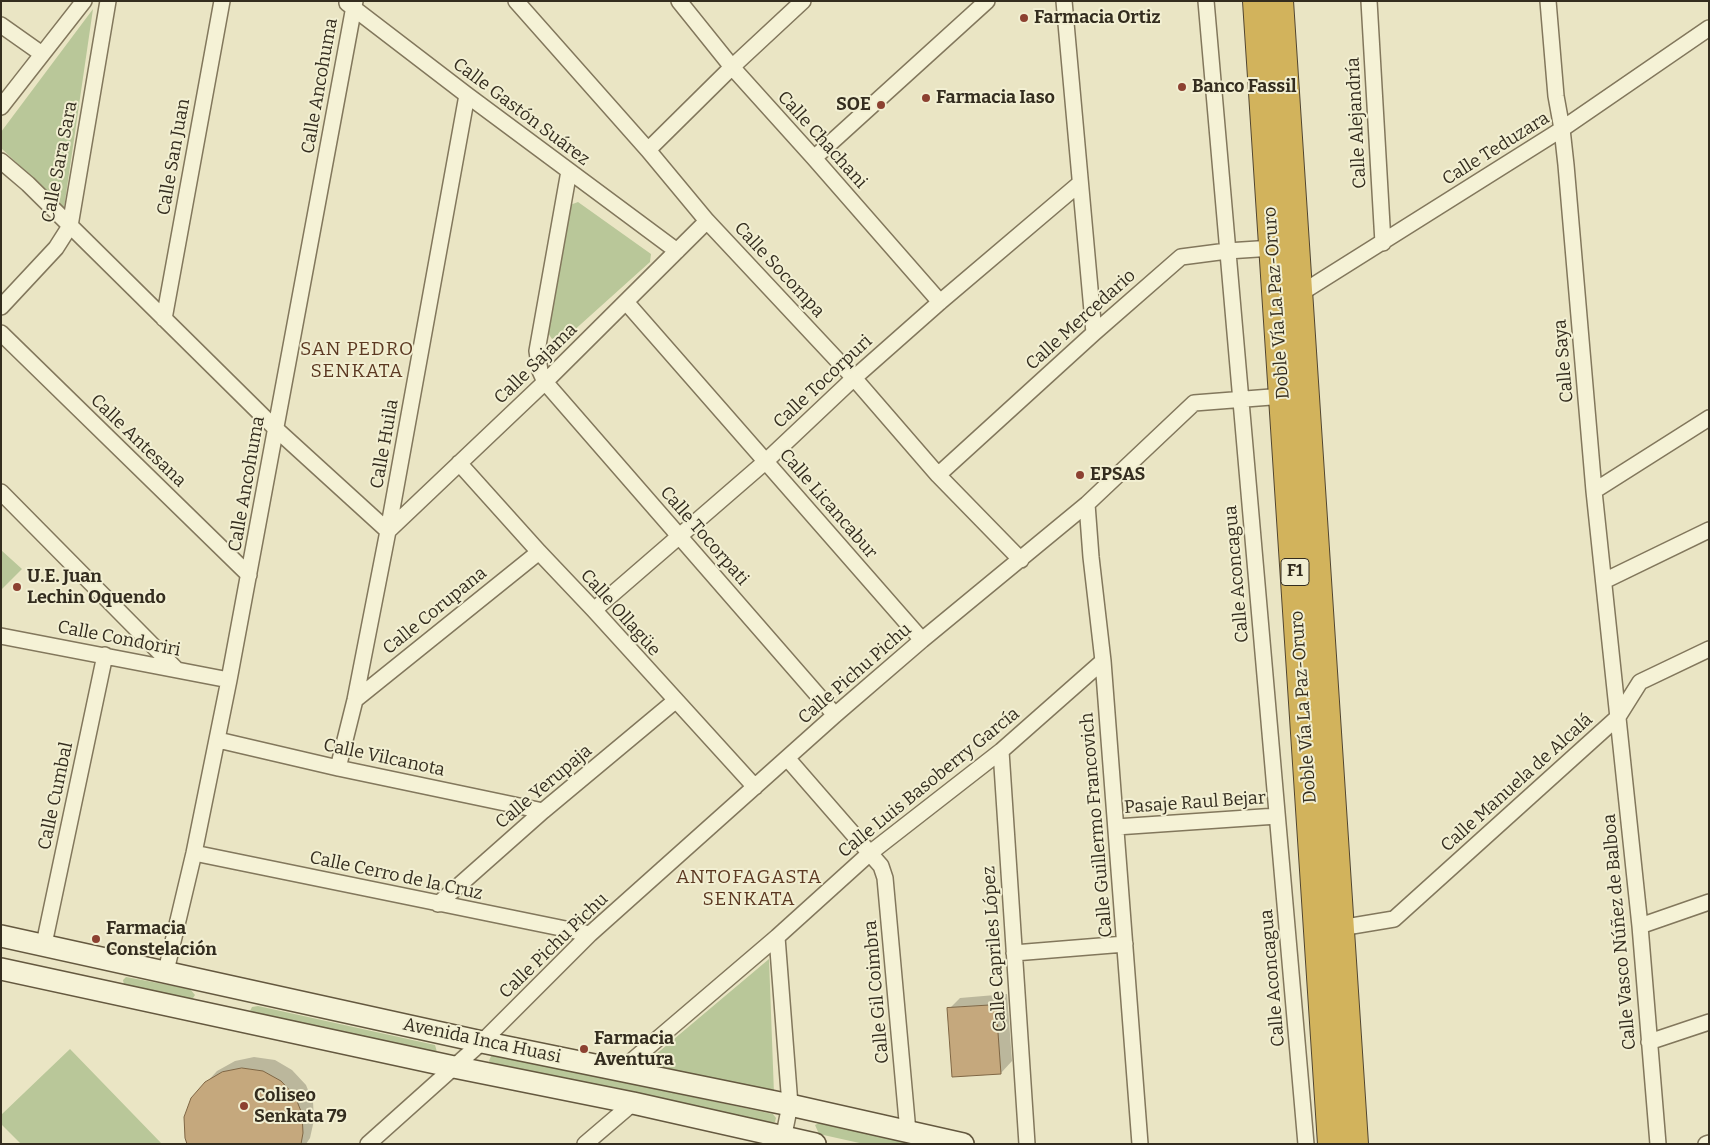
<!DOCTYPE html>
<html>
<head>
<meta charset="utf-8">
<style>
	body { margin:0 }
	#map { position:relative; width:1710px; height:1145px; overflow:hidden; background:#eae5c4; font-family:Bitter,serif }
	canvas { display:block }
	.frame { position:absolute; inset:0; border:2px solid #342d1f; pointer-events:none }
</style>
</head>
<body>
<div id="map">
<canvas width="1710" height="1145"></canvas>
<div class="frame"></div>
</div>
<script>
const ctx = document.querySelector('canvas').getContext('2d');
ctx.lineJoin = 'round';
function fillPath(path, color) {
  ctx.fillStyle = color;
  ctx.fill(path, 'evenodd');
}
function strokePath(path, color, width, dash) {
  ctx.strokeStyle = color;
  ctx.lineWidth = width;
  ctx.lineCap = dash ? 'butt' : 'round';
  ctx.setLineDash(dash || []);
  ctx.stroke(path);
}
function label(font, color, halo, rows, align = 'center') {
  ctx.font = font + ' Bitter,serif';
  ctx.lineWidth = 4;
  ctx.setLineDash([]);
  ctx.textBaseline = 'middle';
  ctx.strokeStyle = halo;
  ctx.fillStyle = color;
  for (const [text, x, y, turn = 0] of rows) {
    ctx.save();
    ctx.translate(x, y);
    ctx.rotate((+turn || 0) * Math.PI / 180);
    ctx.textAlign = isNaN(turn) ? turn : align;
    if (halo) ctx.strokeText(text, 0, 0);
    ctx.fillText(text, 0, 0);
    ctx.restore();
  }
}
const green = new Path2D(`
	M93,9L64,208L1,148V132Z
	M578,202L651,254L650,262L561,342L552,339L548,333L570,205Z
	M1,550L22,569L1,590Z
	M769,959L774,1094L642,1066Z
	M126,977L190,989L195,995L193,998L188,1001L128,987L124,985L123,980Z
	M258,1006L435,1045L437,1052L432,1055L252,1015L250,1011L252,1007Z
	M70,1049L162,1144H21L1,1124V1115Z
	M495,1055L773,1114L776,1118L775,1122L770,1124L492,1065L489,1061L491,1056Z
	M823,1121L926,1144H864L819,1134L815,1125Z`);
const shadow = new Path2D(`
	M1007,994L1012,1061L1001,1073L949,1009L960,998Z
	M254,1057L275,1060L292,1070L306,1085L313,1102L314,1120L310,1138L306,1144H188L206,1083L217,1071L235,1061Z`);
const building = new Path2D(`
	M996,1005L1001,1074L952,1077L947,1008Z
	M242,1068L263,1071L281,1081L295,1096L302,1114L303,1133L301,1144H187L185,1138L184,1117L191,1098L205,1082L222,1072Z`);
const street = new Path2D(`
	M516,1L648,150L707,221L854,378L938,475L1021,560
	M679,1L732,67L814,158L940,302
	M1064,1L1094,333
	M1206,1L1306,1144
	M1369,1L1383,243
	M1548,1L1556,96L1562,129L1566,165L1594,491L1640,926L1658,1144
	M347,3L467,95L677,251
	M1,25L42,54
	M1,107L84,1
	M648,150L732,67L803,1
	M814,158L987,1
	M1,161L28,184L276,429L388,531L545,382L707,221
	M569,171L537,351L540,371L545,382L835,715
	M1298,295L1562,129L1709,28
	M626,302L922,640
	M1,307L56,248L70,226L108,1
	M164,319L222,1
	M1,333L249,575
	M459,463L539,552L594,610L755,787
	M938,475L1094,333L1181,257L1227,251L1273,248
	M1594,491L1709,418
	M1,492L176,669
	M1087,504L1091,557L1103,661L1140,1144
	M1604,581L1709,530
	M594,610L765,462L854,378L940,302L1079,184
	M1,636L229,680
	M355,700L539,552
	M218,740L338,768L543,811
	M1001,751L1027,1144
	M787,758L881,866L885,878L908,1132
	M338,768L355,700L388,531L467,95
	M1116,827L1277,816
	M194,853L590,934
	M438,904L543,811L675,701
	M1640,926L1709,902
	M1340,928L1394,919L1618,717L1640,682L1709,649
	M777,937L790,1105L782,1144
	M44,944L105,655
	M1014,953L1125,944
	M166,971L194,853L229,680L355,1
	M1649,1042L1709,1022
	M620,1071L777,937L870,853L1001,751L1103,661
	M368,1144L482,1042L590,934L835,715L922,640L1087,504L1194,403L1284,396
	M585,1144L633,1103
	M1706,1144L1709,1143`);
const secondary = new Path2D(`
	M1,936L482,1042L790,1105L963,1144
	M1,969L454,1067L633,1103L815,1144`);
const highway = new Path2D(`
	M1257,1L1332,1144
	M1279,1L1354,1144`);
const markers = [
	[1024,18,5,"#8c4131"],
	[1182,87,5,"#8c4131"],
	[926,98,5,"#8c4131"],
	[881,105,5,"#8c4131"],
	[1080,475,5,"#8c4131"],
	[17,587,5,"#8c4131"],
	[96,939,5,"#8c4131"],
	[584,1049,5,"#8c4131"],
	[244,1106,5,"#8c4131"]
];
const shields = [
	[1295,572,28]
];
const shieldNames = [
	["F1",1295,572]
];
const poiNames = [
	["Farmacia Ortiz",1034,18],
	["Banco Fassil",1192,87],
	["Farmacia Iaso",936,98],
	["SOE",871,105,"right"],
	["EPSAS",1090,475],
	["U.E. Juan",27,577],
	["Lechin Oquendo",27,598],
	["Farmacia",106,929],
	["Constelación",106,950],
	["Farmacia",594,1039],
	["Aventura",594,1060],
	["Coliseo",254,1096],
	["Senkata 79",254,1117]
];
const streetNames = [
	["Calle Ancohuma",320,86,-80],
	["Calle Gastón Suárez",521,112,37],
	["Calle Alejandría",1357,123,-93],
	["Calle Chachani",822,140,48],
	["Calle Teduzara",1496,149,-32],
	["Calle San Juan",174,157,-80],
	["Calle Sara Sara",60,162,-79],
	["Calle Socompa",779,270,47],
	["Doble Vía La Paz-Oruro",1277,303,-94],
	["Calle Mercedario",1081,320,-42],
	["Calle Saya",1564,361,-95],
	["Calle Sajama",536,364,-44],
	["Calle Tocorpuri",823,382,-43],
	["Calle Antesana",138,441,44],
	["Calle Huila",385,444,-80],
	["Calle Ancohuma",247,484,-80],
	["Calle Licancabur",828,504,49],
	["Calle Tocorpati",704,536,49],
	["Calle Aconcagua",1237,574,-95],
	["Calle Corupana",435,611,-39],
	["Calle Ollagüe",620,613,48],
	["Calle Condoriri",119,639,11],
	["Calle Pichu Pichu",855,674,-41],
	["Doble Vía La Paz-Oruro",1304,707,-94],
	["Calle Vilcanota",384,758,12],
	["Calle Luis Basoberry García",929,783,-39],
	["Calle Manuela de Alcalá",1517,783,-42],
	["Calle Yerupaja",544,787,-40],
	["Calle Cumbal",56,796,-78],
	["Pasaje Raul Bejar",1195,803,-4],
	["Calle Guillermo Francovich",1097,825,-95],
	["Calle Cerro de la Cruz",396,876,12],
	["Calle Vasco Núñez de Balboa",1620,932,-95],
	["Calle Pichu Pichu",554,946,-44],
	["Calle Capriles López",995,949,-94],
	["Calle Aconcagua",1273,978,-95],
	["Calle Gil Coimbra",877,992,-95],
	["Avenida Inca Huasi",482,1041,12]
];
const neighbourhoodNames = [
	["SAN PEDRO",357,350],
	["SENKATA",357,372],
	["ANTOFAGASTA",749,878],
	["SENKATA",749,900]
];
fillPath(green, '#b9c799');
fillPath(shadow, '#0003');
fillPath(building, '#c5a87d');
strokePath(building, '#7f6644', 1);
strokePath(street, '#82775c', 18);
strokePath(secondary, '#64583f', 24);
strokePath(highway, '#514530', 30);
strokePath(street, '#f5f2d6', 15);
strokePath(secondary, '#f5f2d6', 21);
strokePath(highway, '#d2b35c', 28);
for (const [x, y, r, color] of markers) {
  const dot = new Path2D();
  dot.arc(x, y, r, 0, 2 * Math.PI);
  ctx.fillStyle = color;
  ctx.fill(dot);
  strokePath(dot, '#f2efd2', 2);
}
for (const [x, y, w] of shields) {
  const box = new Path2D();
  box.roundRect(x - w / 2, y - 13.5, w, 27, 4);
  ctx.fillStyle = '#f2efd2';
  ctx.fill(box);
  strokePath(box, '#342d1f', 1);
}
label('bold 16px', '#342d1f', null, shieldNames);
label('bold 18px', '#342d1f', '#f2efd2', poiNames, 'left');
label('18px', '#342d1f', '#f2efd2', streetNames);
ctx.letterSpacing = '1px';
label('19px', '#5c3922', '#f2efd2', neighbourhoodNames);
ctx.letterSpacing = '0px';
</script>
</body>
</html>
